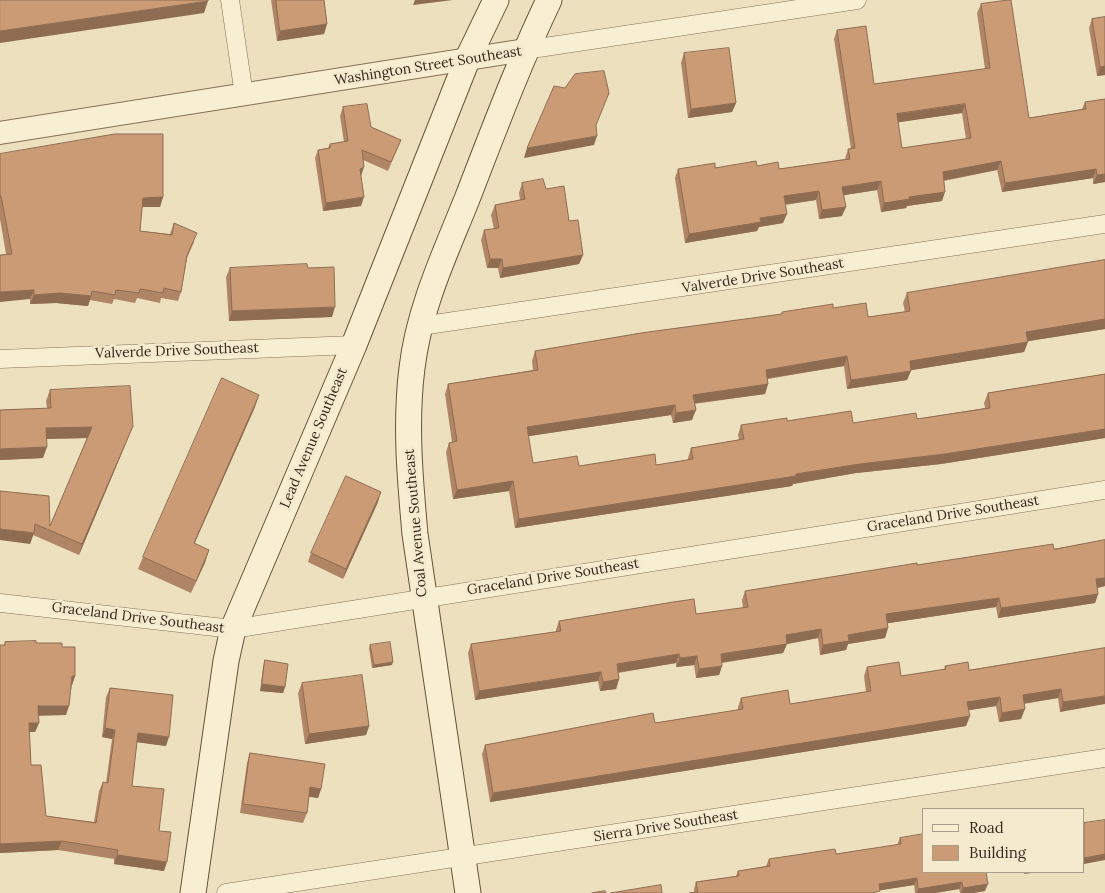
<!DOCTYPE html>
<html>
<head>
<meta charset="utf-8">
<style>
	body { margin:0 }
	#map { position:relative; width:1105px; height:893px; overflow:hidden; background:#ede0bf; font-family:Lora,serif }
	canvas { display:block }
	.legend { position:absolute; left:922px; top:808px; width:162px; height:65px; box-sizing:border-box; background:#f5eace; border:1px solid #a89d87; margin:0; padding:6px 9px; list-style:none; font-size:15px; color:#35291c }
	.legend li { display:flex; align-items:center; gap:10px; height:25px }
	.legend b { width:25px; border:1px solid #a89d87 }
</style>
</head>
<body>
<div id="map">
<canvas width="1105" height="893"></canvas>
<ul class="legend">
<li><b style="height:6px;background:#f8eed2"></b>Road</li>
<li><b style="height:14px;background:#cb9b75"></b>Building</li>
</ul>
</div>
<script>
const ctx = document.querySelector('canvas').getContext('2d');
ctx.lineJoin = 'round';
function strokePath(path, color, width, dash) {
  ctx.strokeStyle = color;
  ctx.lineWidth = width;
  ctx.lineCap = dash ? 'butt' : 'round';
  ctx.setLineDash(dash || []);
  ctx.stroke(path);
}
function fillPath(path, color) {
  ctx.fillStyle = color;
  ctx.fill(path, 'evenodd');
}
function label(font, color, halo, rows, align = 'center') {
  ctx.font = font + ' Lora,serif';
  ctx.lineWidth = 5;
  ctx.setLineDash([]);
  ctx.textBaseline = 'middle';
  ctx.strokeStyle = halo;
  ctx.fillStyle = color;
  for (const [text, x, y, turn = 0] of rows) {
    ctx.save();
    ctx.translate(x, y);
    ctx.rotate((+turn || 0) * Math.PI / 180);
    ctx.textAlign = isNaN(turn) ? turn : align;
    if (halo) ctx.strokeText(text, 0, 0);
    ctx.fillText(text, 0, 0);
    ctx.restore();
  }
}
const minor = new Path2D(`
	M230,0L244,95
	M525,50L857,0
	M421,326L1105,224
	M0,359L354,345
	M0,603L233,629L1105,490
	M226,893L1105,758`);
const tertiary = new Path2D(`
	M0,133L525,50`);
const secondary = new Path2D(`
	M193,893L226,661L233,629L354,345L467,60L496,0
	M468,893L415,534C410,479 405,423 412,368C419,308 445,254 467,199C493,132 518,65 549,0`);
const wall = new Path2D(`
	M271,0H324L327,24L324,34L277,41Z
	M981,4L1029,118L1082,109L1085,102L1105,182L1093,184V178L1002,192L997,170L944,181L942,201L907,206L906,208L881,212L877,190L844,195L842,216L819,219L816,200L785,205L783,223L759,227L757,231L685,243L675,178L678,169L757,166L779,169L845,159L848,149H851L834,39L837,30L874,84L985,69L977,13ZM962,113L966,139L902,148L898,122Z
	M1105,17V75L1097,76L1089,28L1092,19Z
	M684,53L736,103L732,112L688,118L681,63Z
	M343,107L371,127L401,140L388,171L363,160L361,176V206L323,211L315,158L318,150L328,148L330,144L344,142L340,116Z
	M0,154L163,197L160,207H142L140,231L170,234L174,223L194,242L187,258L181,292L178,301L161,298L160,303L137,298L135,303L114,299L112,304L90,300L88,306L56,303L30,304V299L6,254L0,219Z
	M522,183L546,189L569,221L583,255L579,264L500,278L498,268H487L481,240L484,230L494,229L491,215L495,205L520,200L519,193Z
	M1105,260V329L1028,341L1024,352L911,370L907,380L847,389L844,366L768,379V384L765,394L694,404L692,420L673,423L671,415L528,436L533,463L579,466L656,465L688,460V458L691,448L739,440L738,435L741,425L787,421L853,423L917,419L985,408L984,403L988,393L1105,374V438L941,464L856,473L793,484L792,486L515,528L509,491L453,499L446,452L449,443L452,442L445,394L448,384L533,370L532,361L535,351L781,315L782,312L833,308L868,317L905,312L903,303L907,293Z
	M230,268H308L332,317L229,321L226,277Z
	M50,390L133,426L79,555L33,535L30,544L0,491L50,526L87,438L46,439L43,458L0,460V410L47,408L46,401Z
	M255,407L194,544L209,550L191,593L138,569L143,557Z
	M378,502L343,579L308,562L311,553Z
	M1105,540V586L1097,588L1098,594L1095,603L998,618L996,607L888,623V628L885,638L848,644L846,650L820,655L818,638L787,644L783,653L722,663V666L719,675L696,678L694,665L676,667V663L618,673L619,679L616,689L600,691L598,681L475,700L468,653L471,644L556,632V630L559,621L696,614L743,608L742,600L745,591L917,565L1054,549Z
	M5,642L36,643L62,647L75,676L72,685L66,715H38L39,723L35,732H29L31,765L46,816L94,822L99,791L103,782L106,783L112,739L102,737L106,697L110,688L166,746L137,742L132,786L159,831L164,871L114,864V859L58,850L0,853V645H4Z
	M370,645L392,665L372,668L369,648Z
	M1105,648L1060,712L1058,698L1024,704L1021,719L999,722L996,706L969,710L966,726L490,802L482,754L485,745L655,723L738,710V707L741,698L790,704L866,692L864,676L867,667L901,676L944,670L945,666L969,670Z
	M265,660L285,687L283,693L260,691L263,667Z
	M302,683L369,726L366,735L305,744L298,693Z
	M250,753L321,789L318,798L309,797L307,813L303,823L240,813L247,763Z
	M900,838L986,872L985,891L973,893H960L959,889L935,893H915L914,885L880,890L694,892V889L696,882L736,876L738,871L766,866L769,859L836,854L897,845Z`);
const shadedWall = new Path2D(`
	M415,0H453L413,5Z
	M208,1L204,13L0,43V31Z
	M327,24L324,34L277,41L280,31Z
	M1105,66V75L1097,76L1100,67Z
	M736,103L732,112L688,118L691,109Z
	M965,104L962,113L894,123L897,114Z
	M597,136L594,145L524,158L527,148Z
	M1001,161L997,170L939,181L943,172Z
	M364,167L361,176L360,169Z
	M1096,169L1093,178L1002,192L1005,183Z
	M1105,174V182L1093,184L1097,175Z
	M881,181L877,190L839,196L842,187Z
	M819,191L816,200L780,205L784,196Z
	M945,192L942,201L907,206L906,208L881,212L884,203L909,197Z
	M163,197L160,207H140L143,198Z
	M364,197L361,206L323,211L326,203Z
	M846,207L842,216L819,219L822,210Z
	M787,214L783,223L759,227L757,231L685,243L689,234L760,218Z
	M583,255L579,264L500,278L503,268Z
	M490,259H502L498,268H487Z
	M34,290L30,299L0,302V292Z
	M60,293L91,296L88,306L56,303L30,304L34,295Z
	M335,307L332,317L229,321L232,311Z
	M1105,319V329L1023,342L1026,332Z
	M1028,342L1024,352L906,371L910,361Z
	M847,356L844,366L763,379L766,370Z
	M911,371L907,380L847,389L851,380Z
	M768,384L765,394L689,404L693,395Z
	M259,395L255,407L189,556L194,543Z
	M675,405L671,415L523,437L527,427Z
	M696,410L692,420L673,423L676,413Z
	M133,426L129,436L79,555L82,544Z
	M92,427L88,438L42,439L46,428Z
	M1105,429V438L941,464L856,473L793,484L792,486L515,528L519,519L860,464Z
	M47,447L43,458L0,460V449Z
	M513,481L509,491L453,499L457,490Z
	M381,492L378,502L343,579L346,569Z
	M0,529L34,533L30,544L0,540Z
	M209,550L205,563L191,593L196,581Z
	M1105,578V586L1093,589L1096,579Z
	M1098,594L1095,603L998,618L1001,608Z
	M999,598L996,607L883,624L886,614Z
	M888,628L885,638L848,644L846,650L820,655L823,645L848,635Z
	M821,629L818,638L787,644L783,653L717,663L721,654L786,635Z
	M679,654L676,663L614,673L617,664Z
	M697,656L694,665L676,667L680,658Z
	M393,662L392,665L372,668L374,665Z
	M722,666L719,675L696,678L699,669Z
	M601,672L598,681L475,700L479,691Z
	M72,676H75L72,685Z
	M619,679L616,689L600,691L603,682Z
	M262,684L285,687L283,693L260,691Z
	M1061,689L1058,698L1019,704L1023,695Z
	M1105,696V704L1060,712L1063,702Z
	M1000,697L996,706L964,711L967,702Z
	M38,706H69L66,715L35,716Z
	M1025,709L1021,719L999,722L1002,713Z
	M970,716L966,726L490,802L493,793Z
	M29,723H39L35,732H25Z
	M369,726L366,735L305,744L309,734Z
	M105,728L115,730L112,739L102,737Z
	M138,733L169,737L166,746L135,742Z
	M310,787L321,789L318,798L307,796Z
	M62,841L58,850L0,853V844Z
	M1105,854V860L1084,864V858Z
	M117,855L167,862L164,871L114,864Z
	M1025,872H1040L1024,874Z
	M917,878L914,885L876,891L879,884Z
	M962,882L959,889L935,893H917L918,889Z
	M988,884L985,891L973,893H961L963,888Z`);
const building = new Path2D(`
	M0,0H208V1L0,31Z
	M276,0H324L327,24L280,31Z
	M1008,0H1011L1029,118L1086,109L1085,102L1105,99V174L1097,175L1096,169L1005,183L1001,161L943,172L945,192L909,197L910,199L884,203L881,181L842,187L846,207L822,210L819,191L784,196L787,214L760,218L761,222L689,234L678,169L715,163V168L756,161L757,166L778,162L779,169L850,159L848,149L855,148L837,30L866,26L874,84L990,68L981,4ZM965,104L971,138L902,148L897,114Z
	M1105,17V66L1100,67L1092,19Z
	M729,48L736,103L691,109L684,53Z
	M604,71L609,93L596,125L597,136L527,148L554,86L565,88L575,74Z
	M367,104L371,127L401,140L391,162L362,150L364,167L360,169L364,197L326,203L318,150L330,148V144L348,141L343,107Z
	M115,134H163V197L143,198L140,231L172,235L174,223L197,233L187,255L181,292L164,288L163,293L140,289L139,293L116,290L115,295L92,291L91,296L60,293L34,295V290L0,292V255L12,254L1,196H0V154Z
	M543,179L546,189L564,186L569,221L578,220L583,255L503,268L502,259H490L484,230L499,228L495,205L525,199L522,183Z
	M1105,260V319L1026,332L1028,342L910,361L911,371L851,380L847,356L766,370L768,384L693,395L696,410L676,413L675,405L527,427L533,463L577,456L579,466L655,454L656,465L693,459L691,448L744,439L741,425L787,418V421L851,411L853,423L916,413L917,419L990,408L988,393L1105,374V429L945,454L860,464L796,474V476L519,519L513,481L457,490L449,443L457,441L448,384L538,370L535,351L641,333L782,314V312L833,304V308L866,303L868,317L910,311L907,293Z
	M307,264L308,268L334,267L335,307L232,311L230,268Z
	M222,378L259,395L194,543L209,550L196,581L143,557Z
	M130,386L133,426L82,544L35,524L34,533L0,529V491L49,496L50,526L92,427L46,428L47,447L0,449V410L51,408L50,390Z
	M346,476L381,492L346,569L311,553Z
	M1105,540V578L1096,579L1098,594L1001,608L999,598L886,614L888,628L848,635L849,641L823,645L821,629L786,635L787,644L721,654L722,666L699,669L697,656L680,658L679,654L617,664L619,679L603,682L601,672L479,691L471,644L561,631L559,621L673,602L694,599L696,614L748,607L745,591L917,563V565L1053,544L1054,549Z
	M36,641V643H62V647H75V676H72L69,706H38L39,723H29L31,765H41L46,816L96,823L103,782L108,783L115,730L105,728L110,688L173,695L169,737L138,733L132,786L164,789L159,831L171,832L167,862L117,855L118,850L62,841L0,844V645H5V642Z
	M390,642L393,662L374,665L370,645Z
	M1105,648V696L1063,702L1061,689L1023,695L1025,709L1002,713L1000,697L967,702L970,716L493,793L485,745L653,713L655,723L743,709L741,698L788,690L790,704L871,691L867,667L899,662L901,676L946,669L945,666L968,662L969,670Z
	M265,660L288,664L285,687L262,684Z
	M362,675L369,726L309,734L302,683Z
	M250,753L325,764L321,789L310,787L307,813L243,804Z
	M1105,820V854L1084,858V823Z
	M924,834V872H986L988,884L963,888L962,882L918,889L917,878L879,884L880,891L872,893H689L698,892L696,882L739,876L738,871L770,866L769,859L835,849L836,854L901,844L900,838Z
	M661,885L662,893H611Z
	M605,891L606,893H592Z`);
const streetNames = [
	["Washington Street Southeast",428,66,-9],
	["Valverde Drive Southeast",763,276,-9],
	["Valverde Drive Southeast",177,351,-2],
	["Lead Avenue Southeast",314,438,-67],
	["Graceland Drive Southeast",953,514,-9],
	["Coal Avenue Southeast",416,523,-95],
	["Graceland Drive Southeast",553,577,-9],
	["Graceland Drive Southeast",138,618,7],
	["Sierra Drive Southeast",666,826,-9]
];
strokePath(minor, '#857158', 19);
strokePath(tertiary, '#857158', 24);
strokePath(secondary, '#67523b', 27);
strokePath(minor, '#f8eed2', 18);
strokePath(tertiary, '#f8eed2', 22);
strokePath(secondary, '#f8eed2', 25);
fillPath(wall, '#af8565');
fillPath(shadedWall, '#8e6c52');
fillPath(building, '#cb9b75');
strokePath(building, '#8e6c52', 1);
label('14px', '#35291c', '#f5eace', streetNames);
</script>
</body>
</html>
